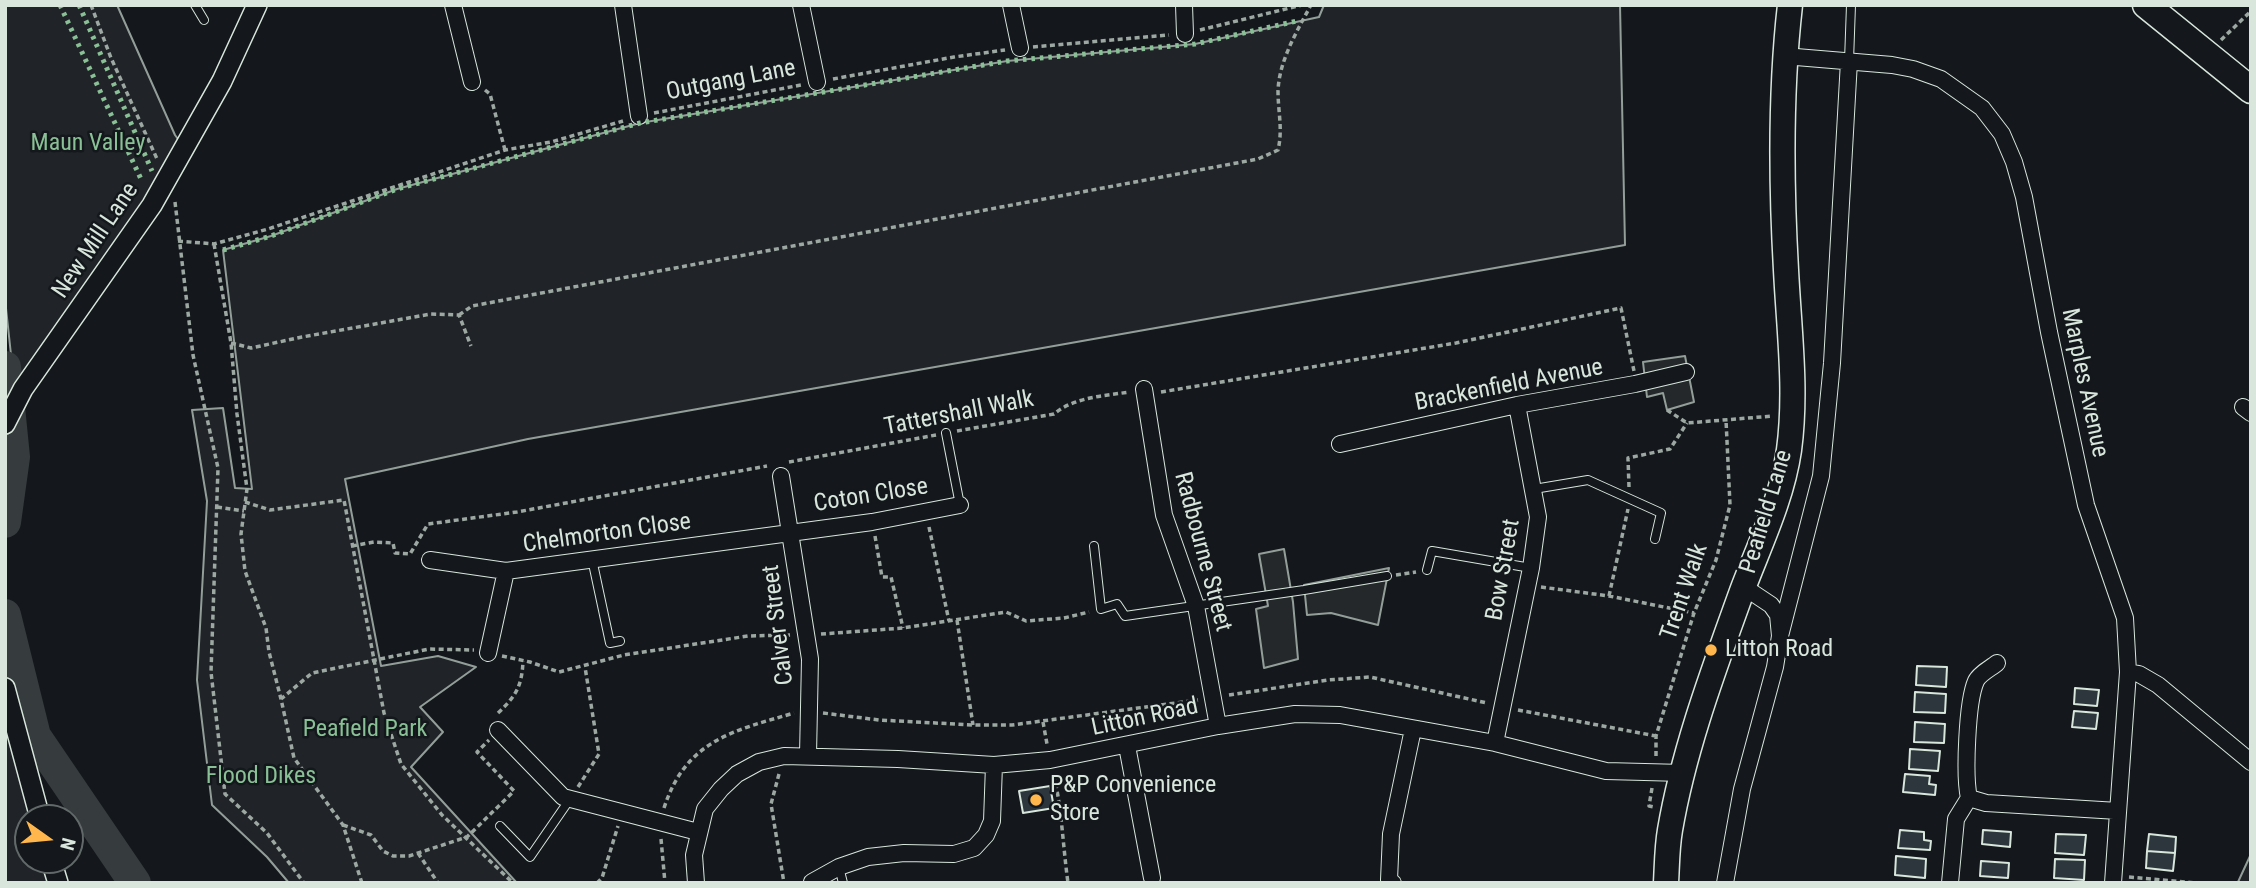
<!DOCTYPE html>
<html>
<head>
<meta charset="utf-8">
<style>
	body { margin:0 }
	#map { position:relative; width:2256px; height:888px; overflow:hidden; background:#14181c; font-family:"Roboto Condensed",sans-serif }
	canvas { display:block }
	.frame { position:absolute; inset:0; border:7px solid #d8e6dc; pointer-events:none }
	.north { position:absolute; left:14px; top:804px; width:70px; height:70px; box-sizing:border-box; background:#14181c; border:2px solid #626a69; border-radius:50%; rotate:105deg; font-size:19px; font-weight:700; line-height:28px; text-align:center; color:#d8e6dc }
	.north::after { content:''; display:block; margin:auto; width:24px; height:32px; background:#ffb74d; clip-path:polygon(50% 0,100% 100%,50% 72%,0 100%) }
</style>
</head>
<body>
<div id="map">
<canvas width="2256" height="888"></canvas>
<div class="frame"></div>
<div class="north">N</div>
</div>
<script>
const ctx = document.querySelector('canvas').getContext('2d');
ctx.lineJoin = 'round';
function fillPath(path, color) {
  ctx.fillStyle = color;
  ctx.fill(path, 'evenodd');
}
function strokePath(path, color, width, dash) {
  ctx.strokeStyle = color;
  ctx.lineWidth = width;
  ctx.lineCap = dash ? 'butt' : 'round';
  ctx.setLineDash(dash || []);
  ctx.stroke(path);
}
function label(font, color, halo, rows, align = 'center') {
  ctx.font = font + ' "Roboto Condensed",sans-serif';
  ctx.lineWidth = 5;
  ctx.setLineDash([]);
  ctx.textBaseline = 'middle';
  ctx.strokeStyle = halo;
  ctx.fillStyle = color;
  for (const [text, x, y, turn = 0] of rows) {
    ctx.save();
    ctx.translate(x, y);
    ctx.rotate((+turn || 0) * Math.PI / 180);
    ctx.textAlign = isNaN(turn) ? turn : align;
    if (halo) ctx.strokeText(text, 0, 0);
    ctx.fillText(text, 0, 0);
    ctx.restore();
  }
}
const green = new Path2D(`
	M5,5H117L175,135L183,146L15,392L5,299Z
	M1324,5H1620L1625,245L528,439L345,479L381,666L438,656L476,667L420,707L443,732L411,767L517,883H289L267,857L212,805L197,680L207,501L192,410L223,408L235,488L252,489L223,250L271,236L397,189L640,123L1007,61L1195,44L1319,17Z
	M5,717L33,818H28V860H45L51,883H5Z
	M2251,854V883H2238V882Z`);
const parking = new Path2D(`
	M1685,356L1694,402L1667,410L1663,393L1647,397L1643,362Z
	M1284,549L1293,602L1298,659L1264,668L1256,609L1268,606L1259,554Z
	M1389,568L1378,625L1331,613L1307,615L1304,585Z`);
const river = new Path2D(`
	M5,367L14,457L5,522
	M5,615L35,736L135,883`);
const building = new Path2D(`
	M1917,666L1947,667L1946,687L1916,685Z
	M2075,688L2099,690L2097,706L2074,704Z
	M1915,692L1946,694L1945,713L1914,712Z
	M2074,711L2098,713L2096,729L2072,727Z
	M1915,722L1945,724L1944,743L1914,742Z
	M1910,749L1940,751L1938,771L1909,769Z
	M1905,774L1930,776L1929,784L1936,785L1935,795L1903,792Z
	M1050,786L1054,808L1023,813L1019,791Z
	M1900,830L1924,832V840L1931,841L1930,850L1898,848Z
	M1983,830L2011,832L2010,847L1982,844Z
	M2056,834L2086,835L2084,855L2055,853Z
	M2149,834L2176,837L2175,853L2147,851Z
	M2147,851L2175,853L2173,871L2146,868Z
	M1896,856L1926,859L1925,878L1895,875Z
	M2055,859L2085,860L2084,880L2054,878Z
	M1981,861L2009,863L2008,878L1980,876Z`);
const path = new Path2D(`
	M91,5L111,58L158,161
	M1200,30L1302,5
	M2221,40L2251,11
	M1033,47L1169,35
	M833,79L954,57L1005,50
	M485,90L490,94L505,150
	M654,113L801,85
	M175,202L193,355L218,468L211,672L225,794L267,833L304,883
	M178,241L214,244L268,229L505,150L551,142L623,121
	M214,244L231,343L237,414L247,489L241,534L245,571L266,628L269,652L281,699
	M459,315L472,306L1258,159L1278,150C1283,129 1278,112 1278,91C1279,61 1297,31 1311,5
	M231,343L251,348L302,337L431,314L459,315L471,346
	M1161,392L1456,343L1621,308L1634,371
	M1667,410L1687,423L1773,416
	M957,431L1054,414C1074,397 1104,396 1129,392
	M789,462L936,435
	M1629,487L1628,458L1670,449L1687,423
	M245,502L270,510L344,500L384,713L401,764L442,815L513,883
	M217,507L244,511
	M929,527L949,621
	M875,536L882,577H891L903,628
	M352,546L374,542L393,543L395,553L410,554L428,524L517,512L767,466
	M1396,575L1416,572
	M1541,587L1609,596L1694,613
	M1609,596L1628,509
	M957,620L973,725
	M821,634L903,628L1006,612L1026,621L1064,618L1089,612
	M502,656L530,662L559,672L624,655L748,636L792,635
	M1229,695L1328,680L1370,677L1487,703
	M1518,710L1656,736
	M498,713C516,696 522,686 523,661
	M823,713L879,720L973,725H1012L1198,700
	M1043,722L1047,744
	M1656,756V736L1694,613L1716,560L1730,505L1726,420
	M779,774L771,804L784,883
	M1054,775C1062,811 1063,847 1068,883
	M578,787L599,754L585,667
	M1652,788L1649,806L1654,807
	M664,808C686,740 733,731 794,713
	M343,825L371,835L383,851L393,856H409L467,837L514,791L477,752L489,740
	M661,839L665,883
	M418,853L438,883
	M2129,877L2197,883
	M362,883L343,825L294,758L281,699L312,673L429,649L474,650
	M597,883L602,878L618,826`);
const service = new Path2D(`
	M195,5L204,20
	M1849,61L1851,5
	M946,433L960,505
	M1534,489L1588,480L1661,513L1655,539
	M1094,546L1101,609L1117,604L1125,616L1304,590L1387,576
	M592,559L610,643L620,641
	M1427,570L1432,551L1531,568
	M500,826L530,857L570,799
	M839,867L843,883`);
const minor = new Path2D(`
	M453,5L472,82
	M623,5L639,116
	M801,5L817,82
	M1011,5L1020,48
	M1184,5L1185,34
	M1784,56L1892,65L1913,69L1941,79L1982,108L2002,134L2014,162L2024,197L2049,332L2086,505L2125,618L2128,672L2113,883
	M1144,389L1164,515L1196,606L1218,726
	M2243,407L2251,413
	M1340,444L1517,405L1635,384L1686,372
	M781,476L810,659L808,755
	M430,560L506,571L872,522L960,505
	M1780,636L1821,476L1832,363L1849,61
	M488,653L506,571
	M2128,672L2139,674L2158,685L2251,762
	M498,730L563,797L698,832
	M1495,743L1531,568L1538,517L1517,405
	M1127,746L1152,878
	M1969,798L1986,803L2118,811
	M812,882L839,867L868,857L904,853L954,854L974,848L986,835L992,821L994,765
	M696,883L694,855L705,809L721,789L737,774L759,762L784,756L898,759L994,765L1050,760L1218,726L1295,714L1340,715L1495,743L1606,771L1683,773
	M1393,883L1389,880L1391,834L1413,729
	M1725,883L1742,789L1775,667L1780,636L1778,615L1771,605L1744,587
	M1950,883L1956,819L1969,798C1964,776 1967,701 1976,681C1979,674 1991,668 1997,663`);
const tertiary = new Path2D(`
	M5,424L23,389L152,205L222,81L257,5
	M5,688L40,818
	M51,860L58,883`);
const primary = new Path2D(`
	M1666,883C1667,865 1667,847 1670,830C1684,748 1714,669 1742,591C1759,546 1782,499 1789,450C1797,391 1789,330 1786,270C1781,182 1780,93 1790,5`);
const trunk = new Path2D(`
	M2146,5L2251,90`);
const hedge = new Path2D(`
	M60,5L141,179
	M79,5L152,171
	M223,250L271,236L397,189L640,123L1007,61L1195,44L1297,21`);
const markers = [
	[1711,650,7,"#ffb74d"],
	[1036,800,7,"#ffb74d"]
];
const streetNames = [
	["Outgang Lane",731,81,-11],
	["New Mill Lane",96,241,-56],
	["Marples Avenue",2084,383,78],
	["Brackenfield Avenue",1509,386,-11],
	["Tattershall Walk",959,414,-11],
	["Coton Close",871,496,-9],
	["Peafield Lane",1767,512,-73],
	["Chelmorton Close",607,534,-8],
	["Radbourne Street",1202,552,75],
	["Bow Street",1504,570,-80],
	["Trent Walk",1685,592,-71],
	["Calver Street",779,625,-97],
	["Litton Road",1145,718,-12]
];
const parkNames = [
	["Maun Valley",88,144],
	["Peafield Park",365,730],
	["Flood Dikes",261,777]
];
const poiNames = [
	["Litton Road",1725,650],
	["P&P Convenience",1050,786],
	["Store",1050,814]
];
fillPath(green, '#202428');
strokePath(green, '#939e99', 2);
fillPath(parking, '#24282b');
strokePath(parking, '#939e99', 2);
strokePath(river, '#363b3e', 32);
fillPath(building, '#2c363c');
strokePath(building, '#d8e6dc', 2);
strokePath(service, '#d8e6dc', 10);
strokePath(minor, '#d8e6dc', 18);
strokePath(tertiary, '#d8e6dc', 22);
strokePath(primary, '#d8e6dc', 27);
strokePath(trunk, '#d8e6dc', 29);
strokePath(path, '#9da8a2', 3.5, [5, 3.5]);
strokePath(service, '#14181c', 8);
strokePath(minor, '#14181c', 16);
strokePath(tertiary, '#14181c', 19);
strokePath(primary, '#14181c', 24);
strokePath(trunk, '#14181c', 26);
strokePath(hedge, '#8ac095', 5, [3.5, 5]);
for (const [x, y, r, color] of markers) {
  const dot = new Path2D();
  dot.arc(x, y, r, 0, 2 * Math.PI);
  ctx.fillStyle = color;
  ctx.fill(dot);
  strokePath(dot, '#14181c', 2.5);
}
label('24px', '#d8e6dc', '#14181c', streetNames);
label('24px', '#8ac095', '#14181c', parkNames);
label('24px', '#d8e6dc', '#14181c', poiNames, 'left');
</script>
</body>
</html>
